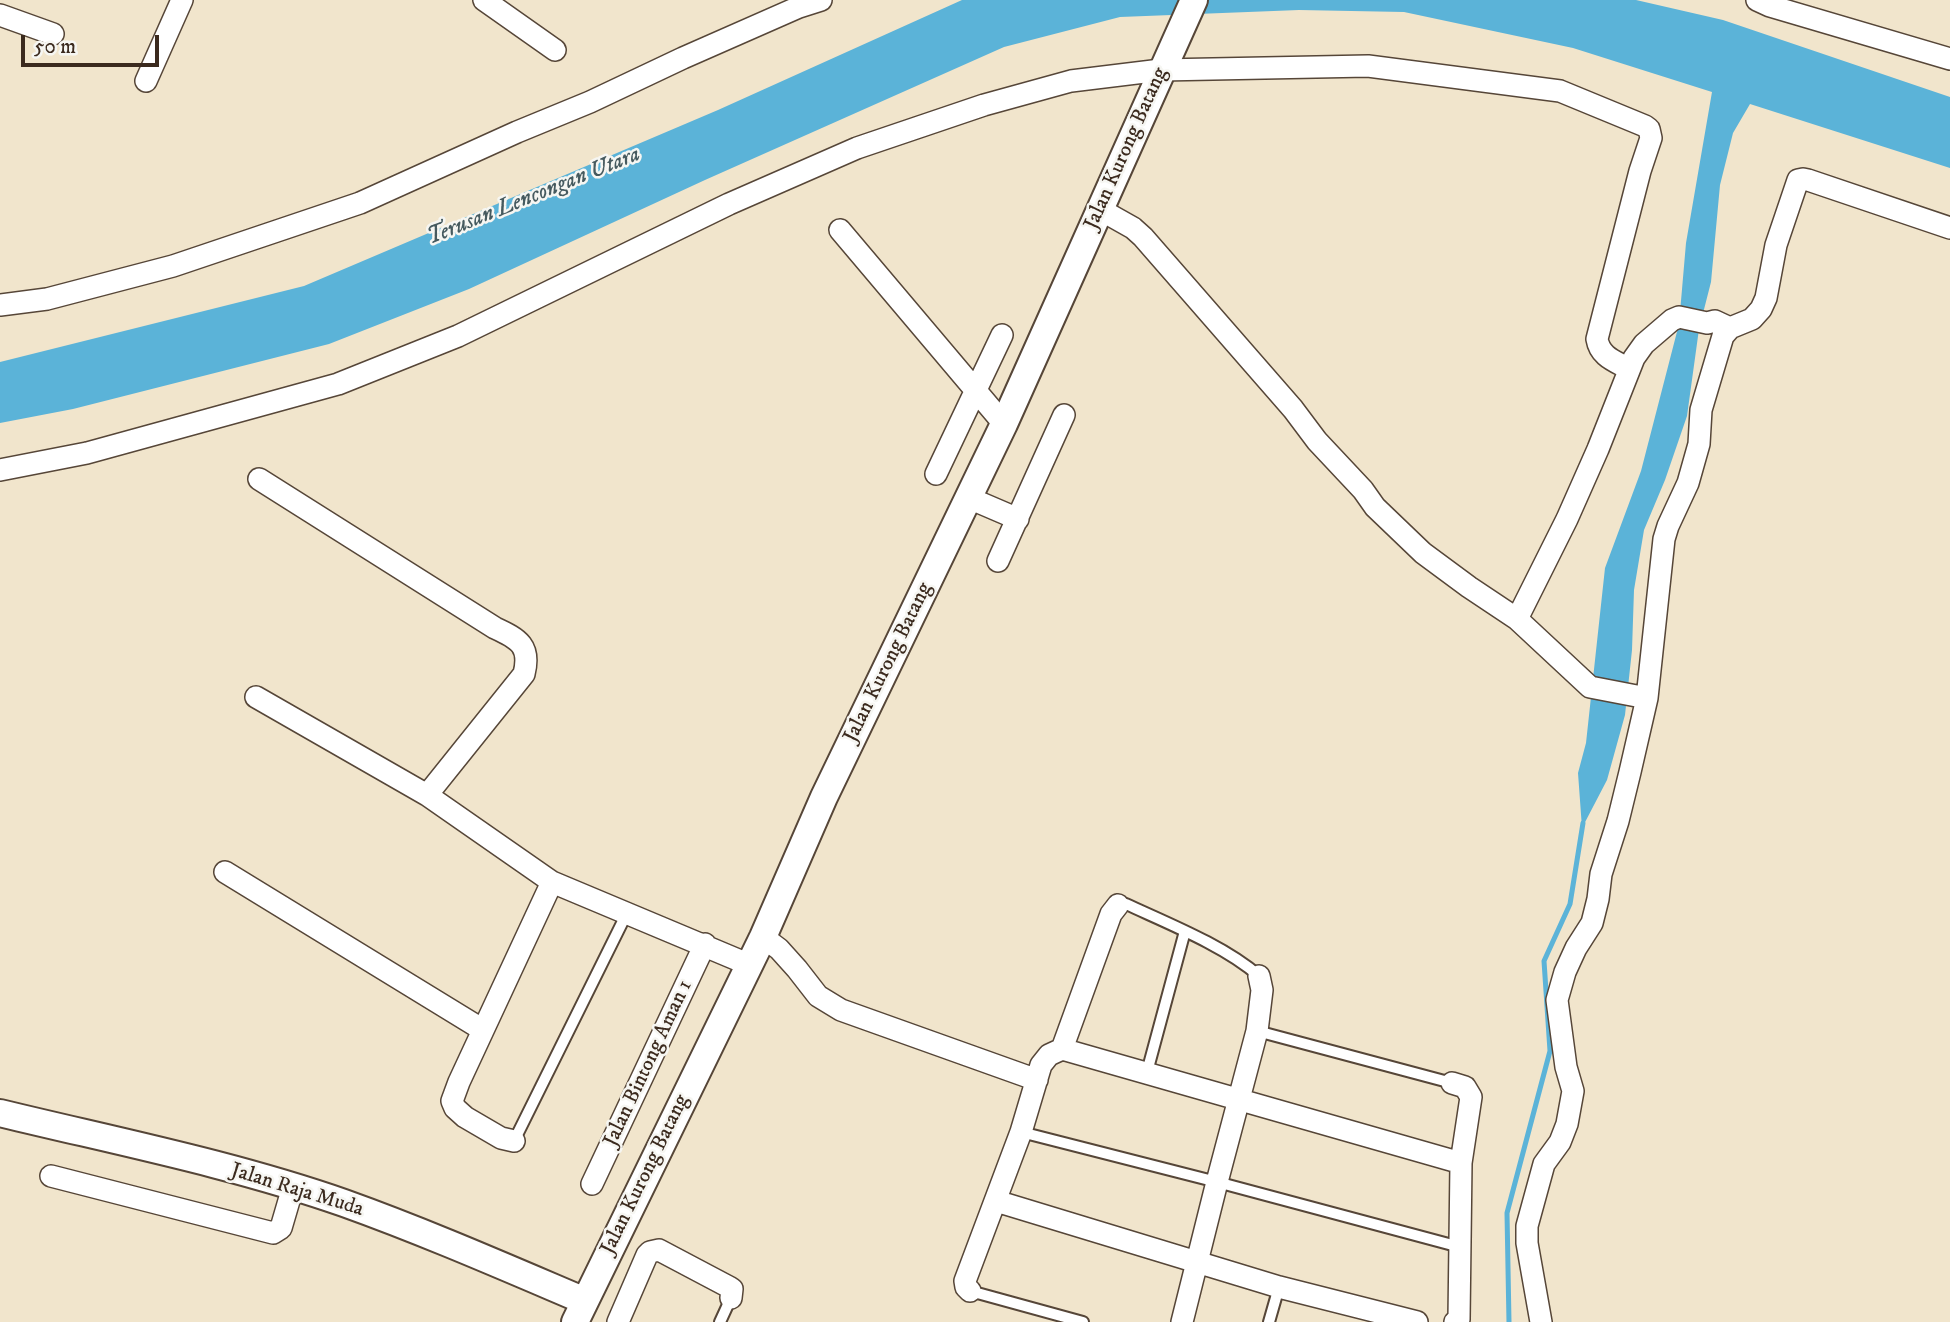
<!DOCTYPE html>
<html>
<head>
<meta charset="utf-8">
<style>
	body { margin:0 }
	#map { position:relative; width:1950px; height:1322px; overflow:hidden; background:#f1e5cc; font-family:"IM FELL DW Pica",serif }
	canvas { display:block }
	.scale { position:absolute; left:21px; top:35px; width:138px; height:32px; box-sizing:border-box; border:4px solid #3b2a1e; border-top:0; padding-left:9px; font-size:21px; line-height:24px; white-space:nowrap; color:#3b2a1e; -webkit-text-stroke:5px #f6f6f2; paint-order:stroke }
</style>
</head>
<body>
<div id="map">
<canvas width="1950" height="1322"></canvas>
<div class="scale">50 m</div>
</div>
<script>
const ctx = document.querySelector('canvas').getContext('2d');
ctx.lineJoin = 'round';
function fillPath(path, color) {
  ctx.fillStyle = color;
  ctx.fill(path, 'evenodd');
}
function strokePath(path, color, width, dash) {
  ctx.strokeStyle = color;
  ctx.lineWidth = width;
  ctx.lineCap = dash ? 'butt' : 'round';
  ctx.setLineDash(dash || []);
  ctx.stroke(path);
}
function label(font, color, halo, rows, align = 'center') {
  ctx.font = font + ' "IM FELL DW Pica",serif';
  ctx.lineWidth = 5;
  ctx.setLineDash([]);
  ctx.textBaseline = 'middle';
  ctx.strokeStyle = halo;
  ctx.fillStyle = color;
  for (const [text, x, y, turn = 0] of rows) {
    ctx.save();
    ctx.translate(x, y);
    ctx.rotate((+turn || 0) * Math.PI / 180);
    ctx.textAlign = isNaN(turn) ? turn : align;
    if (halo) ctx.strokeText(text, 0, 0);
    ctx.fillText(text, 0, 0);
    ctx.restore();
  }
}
const water = new Path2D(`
	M962,0H1636L1723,20L1950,97V168L1750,104L1733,133L1720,185L1711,282L1699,329L1687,416L1665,480L1644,530L1634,590L1632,650L1625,715L1607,780L1582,828L1578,773L1586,743L1605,568L1641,471L1679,324L1686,243L1712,92L1573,48L1404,12L1299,10L1120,17L1004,47L705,180L469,289L329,344L73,409L0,423V362L304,286L718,110Z`);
const stream = new Path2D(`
	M1509,1322L1507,1213L1550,1051L1544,961L1570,904L1583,823`);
const service = new Path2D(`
	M1118,905L1126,904C1167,923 1225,946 1259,976
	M1257,1031L1452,1083
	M1147,1072L1185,931
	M1021,1132L1217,1182L1460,1247
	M514,1141L627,913
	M970,1291L1083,1322
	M720,1322L731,1298
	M1269,1322L1279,1287`);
const minor = new Path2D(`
	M484,0L555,50
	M1757,0L1770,6L1950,59
	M0,15L53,34
	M146,81L182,0
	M1101,210L1133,228L1143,237L1293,409L1317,441L1363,490L1375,507L1423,553L1469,587L1517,619L1567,519L1598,449L1634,358L1644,344L1672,320L1679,317L1707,323L1715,321L1730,328
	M840,230L1004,424
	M0,305L47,299L173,266L360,203L517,132L590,102L683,58L799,7L821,0
	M0,470L87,453L338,384L458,336L729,204L857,148L984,105L1071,81L1161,70L1368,66L1560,91L1645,126L1649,129L1651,138L1640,171L1597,339C1600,357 1615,361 1629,369
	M936,474L1002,335
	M259,479L495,628C519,639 531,646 524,674L427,795
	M969,498L1018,519
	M998,561L1064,415
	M1517,619L1590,687L1647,698
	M256,697L427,795L552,882L750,965
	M225,872L483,1030
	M763,937L779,949L797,969L818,996L841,1010L1037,1080
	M1062,1049L1461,1163
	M1452,1083L1465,1087L1471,1097L1461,1163L1459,1319L1455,1322
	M514,1141L501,1138L465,1117L455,1108L452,1101L459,1082L552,882
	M51,1176L273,1233L281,1228L293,1187
	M592,1184L705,944
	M996,1201L1279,1287L1417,1322
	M970,1291L966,1287L965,1281L1021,1132L1041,1065L1049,1055L1062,1049L1111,914L1118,905
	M618,1322L647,1255L650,1252L659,1250L729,1287L732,1289L731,1298
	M1182,1322L1217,1182L1257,1031L1262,990L1259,976
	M1541,1322L1527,1243V1226L1544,1164L1560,1142L1567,1124L1573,1091L1566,1067L1557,1000L1565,972L1576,948L1592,923L1598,899L1601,874L1618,821L1630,772L1647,698L1664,539L1668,526L1688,483L1699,444L1701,410L1723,336L1730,328L1752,319L1761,309L1766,298L1776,245L1798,180L1803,179L1808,180L1950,228`);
const tertiary = new Path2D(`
	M0,1113C115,1141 232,1164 344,1203C425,1232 505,1267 585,1301
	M575,1322L763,937L824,797L1004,424L1194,0`);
const streetNames = [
	["Jalan Kurong Batang",1127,149,-66],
	["Jalan Kurong Batang",889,663,-64],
	["Jalan Bintong Aman 1",649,1064,-65],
	["Jalan Kurong Batang",646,1175,-64],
	["Jalan Raja Muda",297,1191,17]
];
const waterNames = [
	["Terusan Lencongan Utara",534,197,-22]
];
fillPath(water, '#5bb3d8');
strokePath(stream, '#5bb3d8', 5);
strokePath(service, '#564638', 14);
strokePath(minor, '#564638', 24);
strokePath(tertiary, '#564638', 30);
strokePath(service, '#fff', 10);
strokePath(minor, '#fff', 21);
strokePath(tertiary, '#fff', 26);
label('21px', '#3b2a1e', '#f6f6f2', streetNames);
label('italic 23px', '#465a5f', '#f6f6f2', waterNames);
</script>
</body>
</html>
